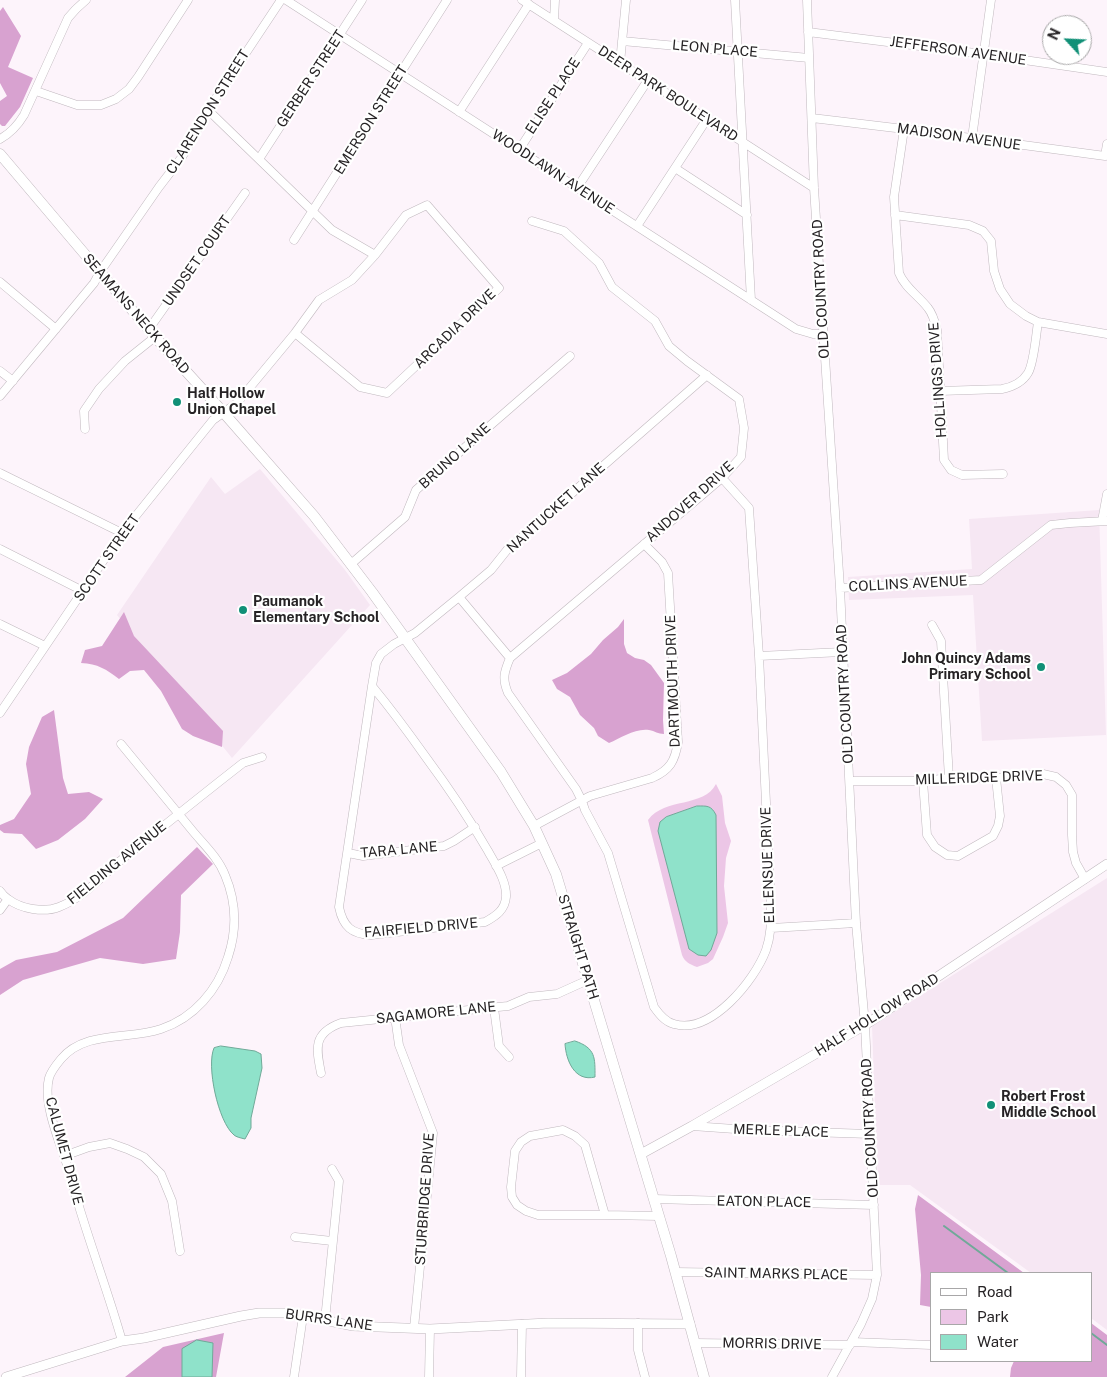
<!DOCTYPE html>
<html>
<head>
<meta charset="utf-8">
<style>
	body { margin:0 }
	#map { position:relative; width:1107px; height:1377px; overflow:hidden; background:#fdf4fb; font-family:"Public Sans",sans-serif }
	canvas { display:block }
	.legend { position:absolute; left:930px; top:1272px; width:162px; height:90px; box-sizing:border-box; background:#fff; border:1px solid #a8a7a8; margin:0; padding:6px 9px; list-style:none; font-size:15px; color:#262325 }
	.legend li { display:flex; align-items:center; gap:10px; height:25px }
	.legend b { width:25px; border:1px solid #a8a7a8 }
	.north { position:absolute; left:1042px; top:15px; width:50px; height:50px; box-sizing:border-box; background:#fff; border:1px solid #a8a7a8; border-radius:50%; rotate:295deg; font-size:14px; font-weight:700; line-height:20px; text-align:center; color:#262325 }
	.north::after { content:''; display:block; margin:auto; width:18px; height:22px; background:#119077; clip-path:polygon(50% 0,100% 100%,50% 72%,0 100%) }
</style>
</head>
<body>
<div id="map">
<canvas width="1107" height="1377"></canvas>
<ul class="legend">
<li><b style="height:6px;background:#fff"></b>Road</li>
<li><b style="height:14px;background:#ecc6e6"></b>Park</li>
<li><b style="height:14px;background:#8fe2ca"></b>Water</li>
</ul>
<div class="north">N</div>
</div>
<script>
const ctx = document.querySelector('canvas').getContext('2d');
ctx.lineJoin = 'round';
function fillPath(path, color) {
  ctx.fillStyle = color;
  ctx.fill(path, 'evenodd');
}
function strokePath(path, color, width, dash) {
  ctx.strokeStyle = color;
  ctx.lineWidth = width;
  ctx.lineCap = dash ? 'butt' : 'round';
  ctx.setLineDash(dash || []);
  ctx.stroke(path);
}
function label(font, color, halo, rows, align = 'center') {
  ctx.font = font + ' "Public Sans",sans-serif';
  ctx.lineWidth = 4.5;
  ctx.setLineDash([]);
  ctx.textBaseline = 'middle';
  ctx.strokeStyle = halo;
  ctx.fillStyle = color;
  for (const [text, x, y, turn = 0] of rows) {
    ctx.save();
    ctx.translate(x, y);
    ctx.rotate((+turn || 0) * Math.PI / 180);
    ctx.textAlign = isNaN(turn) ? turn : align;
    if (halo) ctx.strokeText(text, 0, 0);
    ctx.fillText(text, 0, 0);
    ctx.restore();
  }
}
const built = new Path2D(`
	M260,469L345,570L370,605L232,758L117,615L211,477L225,494Z
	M1099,510L1106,735L982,741L973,595L849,600L848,577L972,569L969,519Z
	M1107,878V1330L1091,1318V1273H1031L910,1185H878L872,1026Z`);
const green = new Path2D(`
	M716,784L722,796L725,823L731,841L726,858L724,886L728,923L723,937L713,959L708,963L697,967C689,964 685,962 682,955L648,820C665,797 704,808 716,784Z`);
const forest = new Path2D(`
	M3,7L21,36L8,67L33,78L20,107L5,126H2L0,124V101L7,96L0,83V11Z
	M124,612L134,636L223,731L222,747L193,736L182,729L161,691L144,670L130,671L119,679C106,669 98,664 81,663L85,650L102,646Z
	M624,619V644L627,653L635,658L644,660L651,665L664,683L663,720L664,734C658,734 655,731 649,730C635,728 621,738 609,743L598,736L594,728L580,715L570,697L557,689L552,680L567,673L591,654L603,640L618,627Z
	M54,710L63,778L68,794L89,792L103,799L85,819L58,840L36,849L22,834L4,833L0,830V825L14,819L31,794L26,764L29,747L42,717Z
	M197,847L213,864L181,895L180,932L176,959L143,964L100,958L23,980L0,995V969L16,960L57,952L123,918Z
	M918,1195L1024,1273H931V1307L920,1305L921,1275L915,1209Z
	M1091,1323L1107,1335V1377H1010L1011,1368L1014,1361H1091Z
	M224,1333L216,1377H125L163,1347Z`);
const water = new Path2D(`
	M697,806C707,806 711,805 716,815L717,933L711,950L706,956L698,955L689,949L658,831L660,822L666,817Z
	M575,1041C596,1048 595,1058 595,1077C575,1082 566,1061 565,1044Z
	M221,1046L255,1051L261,1054L262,1068L251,1118V1128L245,1139C241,1138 236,1137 234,1135C218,1122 206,1065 214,1048Z
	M197,1340L213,1343L212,1377H182V1349Z`);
const stream = new Path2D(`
	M944,1226L1008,1273
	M1091,1333L1107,1345`);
const minor = new Path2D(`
	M286,0L796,329L813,334H823
	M522,0L814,188
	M735,0L751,300
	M807,0L814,188L840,588L856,923L865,1025L877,1275L872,1299L861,1324L832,1377
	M554,20L555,0
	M808,32L983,54L1107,72
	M622,41L809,58
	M620,63L626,0
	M36,91L77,105H101L116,99L129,89L138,77L188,0
	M208,110L332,230L375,255
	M459,112L529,4
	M812,118L904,129L1105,156L1107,144
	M904,129L894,197L899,273C905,288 918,295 928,308C933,314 935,322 937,330L944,460L951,470L962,475L1003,474
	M972,138L991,0
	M0,139C11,133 18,125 24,115L68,18L76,9L86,0
	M519,150L588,43
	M259,159L362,0
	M675,168L747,215
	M577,188L648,80
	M895,215L969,225L983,231L991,241L994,271L1000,289L1010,304L1026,316L1038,322L1107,334
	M532,221L564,231L599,263L612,287L655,321L669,346L687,361L739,399L744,428L741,457L722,478L510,658C504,672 502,679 508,693L576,789L582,801L585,810L608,853L654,1007C659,1014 665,1022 674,1024C711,1035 755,980 766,950C771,936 771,922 771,908L759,656L749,508L722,478
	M637,226L707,119
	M294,240L447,0
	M0,282L56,329
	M149,329L245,193
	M0,371L13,381
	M940,391L1002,389C1012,387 1022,383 1028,373C1034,363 1036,335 1038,322
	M0,396L94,283L100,272L159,187L182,157L208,110L281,0
	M85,429L84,411L99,389L125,361L155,337
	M0,473L122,533
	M1102,521L1107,494
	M0,549L83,591
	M351,564L405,517L416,490L570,356
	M840,588L981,580L1051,525L1070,523L1107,521
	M459,597L510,658
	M0,624L45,646
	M932,625L941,641L949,778
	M759,656L842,652
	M372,686L339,907C343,927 352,934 371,935L485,922C496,916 505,910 506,897C507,881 495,864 488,851C469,818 448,787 425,756C408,732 391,709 372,686L376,663L381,654L394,644L415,633L459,597L491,570L507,550L707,375
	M0,713L122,533L213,420L237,403L295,333L319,300L352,280L375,255L406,215L427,205L499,288L387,393L360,387L295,333
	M121,744C144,772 168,801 191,829C203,844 218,857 225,875C236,901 237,930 228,957C218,990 194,1018 161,1029C129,1040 85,1030 61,1059C56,1065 51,1071 49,1078C42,1105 62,1147 70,1174C73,1184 75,1194 78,1203C92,1250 109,1295 122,1341
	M850,781H923L949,778H996L1043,774L1056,777L1066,785L1072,795V835L1073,852L1076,863L1085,879
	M923,781L927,835L935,847L947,855L958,856L993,836L998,826L1000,816L996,778
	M534,826L590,796L652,778C670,770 675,761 678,742L668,573L662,562L644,544
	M348,853L363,856L444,846L454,841L475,827
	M496,866L542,843
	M0,891C2,894 5,897 8,899C21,909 44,913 59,907C83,898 101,877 120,861C161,828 202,795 243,763L262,757
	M0,910L8,899
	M771,928L856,923
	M494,1008L499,1046L509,1057
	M395,1017L399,1045L433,1133L414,1328
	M321,1073C316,1048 313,1033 341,1023L508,1006L529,997L557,994L588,980
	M692,1126L749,1130L870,1134
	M563,1130L575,1136L585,1145L605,1215H538L526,1211L517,1205L512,1197L511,1187L515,1151L521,1142L530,1136Z
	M64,1156L89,1147L110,1143L127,1149L144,1157L161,1174L172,1201L180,1251
	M654,1199L874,1205
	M605,1215L659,1216
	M295,1237L332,1241
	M675,1272L877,1275
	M325,1320L339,1181L332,1169
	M638,1323V1350L645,1377
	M852,1342L931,1345
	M695,1343L850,1345
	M294,1377L303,1316
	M429,1377L430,1329
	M521,1377L522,1324`);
const tertiary = new Path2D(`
	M641,1154L692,1126L865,1025L1107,864
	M6,1377L122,1341L144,1338L241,1316L259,1313H291L353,1326L430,1329L548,1323L690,1324`);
const secondary = new Path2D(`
	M0,154L155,337L223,412L314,516L372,592L501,772L534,826L556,874L671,1256L704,1377`);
const markers = [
	[177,402,5,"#119077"],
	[243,610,5,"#119077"],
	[1041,667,5,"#119077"],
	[991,1105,5,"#119077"]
];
const streetNames = [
	["LEON PLACE",715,49,5],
	["JEFFERSON AVENUE",958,51,8],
	["GERBER STREET",311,79,-57],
	["DEER PARK BOULEVARD",668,94,33],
	["ELISE PLACE",553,96,-57],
	["CLARENDON STREET",208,112,-58],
	["EMERSON STREET",371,120,-58],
	["MADISON AVENUE",959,137,8],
	["WOODLAWN AVENUE",553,172,33],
	["UNDSET COURT",197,261,-55],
	["OLD COUNTRY ROAD",821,289,-93],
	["SEAMANS NECK ROAD",136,314,49],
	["ARCADIA DRIVE",455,329,-44],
	["HOLLINGS DRIVE",938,380,-94],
	["BRUNO LANE",455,456,-42],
	["ANDOVER DRIVE",690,502,-42],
	["NANTUCKET LANE",556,508,-42],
	["SCOTT STREET",107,558,-55],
	["COLLINS AVENUE",908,584,-3],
	["DARTMOUTH DRIVE",673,681,-92],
	["OLD COUNTRY ROAD",845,694,-93],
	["MILLERIDGE DRIVE",979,778,-2],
	["TARA LANE",399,850,-5],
	["FIELDING AVENUE",117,863,-39],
	["ELLENSUE DRIVE",768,865,-92],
	["FAIRFIELD DRIVE",421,928,-5],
	["STRAIGHT PATH",578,947,73],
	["SAGAMORE LANE",436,1013,-6],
	["HALF HOLLOW ROAD",877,1015,-32],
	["OLD COUNTRY ROAD",870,1128,-93],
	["MERLE PLACE",781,1131,2],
	["CALUMET DRIVE",64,1151,75],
	["STURBRIDGE DRIVE",425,1199,-86],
	["EATON PLACE",764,1202,1],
	["SAINT MARKS PLACE",776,1274,1],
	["BURRS LANE",329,1320,8],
	["MORRIS DRIVE",772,1344,1]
];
const poiNames = [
	["Half Hollow",187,394],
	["Union Chapel",187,410],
	["Paumanok",253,602],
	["Elementary School",253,618],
	["John Quincy Adams",1031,659,"right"],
	["Primary School",1031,675,"right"],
	["Robert Frost",1001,1097],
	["Middle School",1001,1113]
];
fillPath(built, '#f6e7f3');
fillPath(green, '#ecc6e6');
fillPath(forest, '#d8a2d0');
fillPath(water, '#8fe2ca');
strokePath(water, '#70a998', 1);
strokePath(stream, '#70a998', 2);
strokePath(minor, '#c0b8be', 9);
strokePath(tertiary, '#c0b8be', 10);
strokePath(secondary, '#c0b8be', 11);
strokePath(minor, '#fff', 8);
strokePath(tertiary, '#fff', 9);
strokePath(secondary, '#fff', 10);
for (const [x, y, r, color] of markers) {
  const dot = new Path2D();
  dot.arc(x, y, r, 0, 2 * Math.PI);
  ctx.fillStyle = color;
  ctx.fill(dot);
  strokePath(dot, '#fff', 2);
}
label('14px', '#262325', '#fff', streetNames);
label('bold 14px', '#262325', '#fff', poiNames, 'left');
</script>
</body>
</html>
